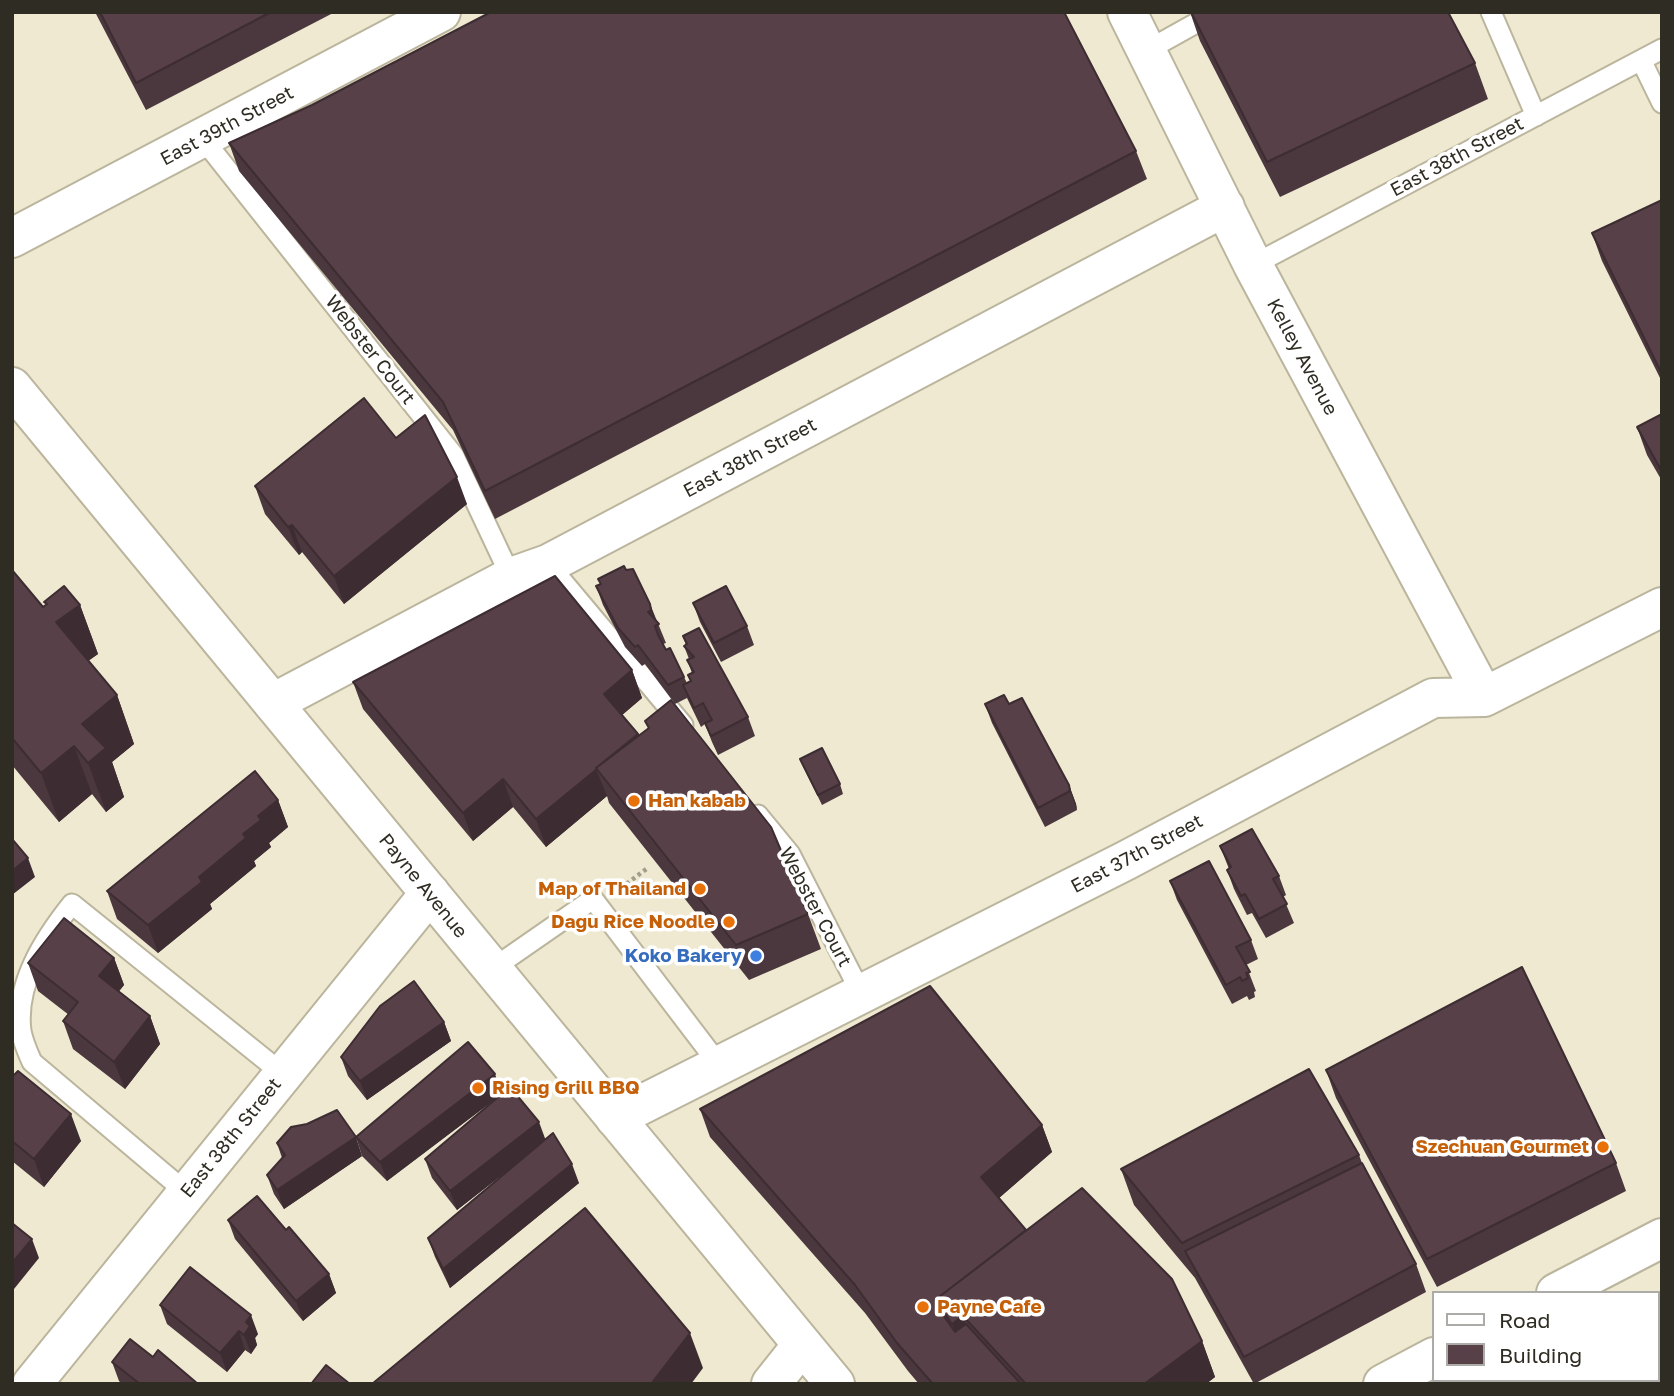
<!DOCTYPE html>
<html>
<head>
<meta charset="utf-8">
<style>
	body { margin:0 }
	#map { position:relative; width:1674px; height:1396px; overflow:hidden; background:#eee9d0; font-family:"Golos Text",sans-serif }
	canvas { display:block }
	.frame { position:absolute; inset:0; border:14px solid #2f2d23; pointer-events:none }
	.legend { position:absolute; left:1432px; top:1291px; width:228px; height:91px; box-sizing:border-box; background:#fff; border:2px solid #acaba7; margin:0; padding:9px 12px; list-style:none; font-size:21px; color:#2f2d23 }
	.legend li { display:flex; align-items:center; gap:14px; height:35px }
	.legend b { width:35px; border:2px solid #acaba7 }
</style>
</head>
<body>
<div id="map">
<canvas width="1674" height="1396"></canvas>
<div class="frame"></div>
<ul class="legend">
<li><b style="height:9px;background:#fff"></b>Road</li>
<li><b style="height:19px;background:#574048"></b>Building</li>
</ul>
</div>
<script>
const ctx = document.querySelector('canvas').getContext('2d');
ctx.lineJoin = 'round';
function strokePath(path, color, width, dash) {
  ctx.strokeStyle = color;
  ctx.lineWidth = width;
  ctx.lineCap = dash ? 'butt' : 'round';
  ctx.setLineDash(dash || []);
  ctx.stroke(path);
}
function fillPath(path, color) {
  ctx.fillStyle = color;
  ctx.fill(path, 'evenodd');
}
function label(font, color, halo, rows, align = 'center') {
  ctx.font = font + ' "Golos Text",sans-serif';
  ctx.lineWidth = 7;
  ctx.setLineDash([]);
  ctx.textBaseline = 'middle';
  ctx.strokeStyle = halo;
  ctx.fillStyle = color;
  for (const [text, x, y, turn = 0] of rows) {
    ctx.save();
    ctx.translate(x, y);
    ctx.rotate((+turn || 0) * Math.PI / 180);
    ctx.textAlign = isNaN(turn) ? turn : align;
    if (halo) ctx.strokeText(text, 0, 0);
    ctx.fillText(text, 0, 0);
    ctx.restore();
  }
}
const path = new Path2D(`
	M621,888L649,867`);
const service = new Path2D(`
	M1491,12L1536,116
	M1146,51L1216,12
	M1641,60L1662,103
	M203,139L454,456L511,577
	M1253,265L1662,49
	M548,564L683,725
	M758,815L790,854L862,995
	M492,969L593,899L720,1066
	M187,1193L32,1062C28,1053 23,1042 21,1031C15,984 44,939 72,904L283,1074`);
const minor = new Path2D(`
	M1127,12L1253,265L1484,697
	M12,238L441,12
	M273,703L511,577L548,564L1225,207
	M615,1118L1125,861L1433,698L1484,697L1662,607
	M1556,1293L1662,1238
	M32,1384L430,893
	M771,1384L802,1345
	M1383,1384L1434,1357`);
const tertiary = new Path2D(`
	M12,387L835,1384`);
const wall = new Path2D(`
	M95,12H335L146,110Z
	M1190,12H1448L1475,63L1488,99L1280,197L1200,41Z
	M229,143L1136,151L1147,179L495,519L453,430L239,171Z
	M1662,200V382L1602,261L1592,233Z
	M1662,414V481L1647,455L1637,427Z
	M396,438L467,504L344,604L302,552L299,555L265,514L255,486Z
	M12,570L43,607L46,605L44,602L80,605L98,654L88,661L117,695L134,744L112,762L124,797L106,812L92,794L59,822L12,765Z
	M626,570L650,604L666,643L663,644L684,677L687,683L691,681L692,673L687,660L689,659L684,646L686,645L683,636L748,717L755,736L718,755L712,742L705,724L701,727L687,698L675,704L645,664L642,666L625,647L603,605L596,586Z
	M693,603L747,626L754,645L721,662L700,622Z
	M632,670L642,698L622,715L639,735L648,728L645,721L808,914L821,949L749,980L609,803L607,796L546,847L513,807L473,841L363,709L353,682Z
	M985,704H1009L1069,785L1076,804L1077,810L1045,827L992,723Z
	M800,759L840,784L843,794L822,805L804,768Z
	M278,800L288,827L269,843L271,847L254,861L256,866L210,904L212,909L158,953L117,919L107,891Z
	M1220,846L1279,876L1286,895L1283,897L1294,923L1266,938L1252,913L1247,915L1234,889L1227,870L1229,869Z
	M1170,881L1251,940L1258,959L1246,965L1256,991L1254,992L1255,997L1249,1000L1247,996L1232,1004L1177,900Z
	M114,958L124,985L119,991L150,1016L160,1044L125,1089L73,1049L63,1021L69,1015L38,991L28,963Z
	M444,1022L451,1041L367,1100L348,1076L341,1057Z
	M1326,1070L1616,1163L1626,1191L1437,1287L1336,1098Z
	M12,1077L81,1141L44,1187L12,1161Z
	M502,1093L545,1139L579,1183L450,1288L435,1257L428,1238L512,1167L457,1210L432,1178L425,1159L502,1094L387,1181L362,1156L356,1137Z
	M700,1109L1042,1125L1052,1152L999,1198L1026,1230L1202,1341L1215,1377L1206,1384H919L908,1371L865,1313L710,1137Z
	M277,1143L362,1156L284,1209L274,1194L267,1175L282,1158Z
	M1359,1155L1362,1163L1416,1264L1426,1292L1254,1384L1195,1278L1134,1205L1121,1169Z
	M228,1220L286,1230L329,1274L336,1293L303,1321L235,1239Z
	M160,1305L258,1334L255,1338L257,1345L251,1354L245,1350L227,1372L167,1324Z
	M112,1362L198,1384H122L119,1381Z`);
const shadedWall = new Path2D(`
	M457,477L467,504L344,604L334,576Z
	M292,525L302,552L299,555L288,527Z
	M650,604L657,623L655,626L648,612Z
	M80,605L98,654L74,671L56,622Z
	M632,670L642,698L614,722L604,694Z
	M117,695L134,744L112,762L124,797L106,812L88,763L82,724Z
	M74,746L92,794L59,822L41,773Z
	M596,769L607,796L546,847L536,819Z
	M503,779L513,807L473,841L463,813Z
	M1069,785L1076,804L1077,810L1070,791Z
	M278,800L288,827L269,843L271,847L254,861L256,866L210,904L212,909L158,953L148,925L243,834L258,816Z
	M28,858L35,877L12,895V871Z
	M114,958L124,985L109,1004L99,976Z
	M150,1016L160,1044L125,1089L114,1062Z
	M444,1022L451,1041L367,1100L360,1081Z
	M495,1074L502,1094L387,1181L380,1162Z
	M71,1114L81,1141L44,1187L34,1159Z
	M539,1122L546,1141L457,1210L450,1191Z
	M1042,1125L1052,1152L991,1205L981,1177Z
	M356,1137L362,1156L284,1209L277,1190Z
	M572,1164L579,1183L450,1288L443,1269Z
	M32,1239L39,1258L14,1289L12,1285V1263Z
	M329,1274L336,1293L303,1321L296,1301Z
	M251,1315L258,1334L255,1338L257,1345L251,1354L244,1335L246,1322Z
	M963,1316L976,1352L965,1360L952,1324Z
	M239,1331L245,1350L227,1372L220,1353Z
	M690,1333L703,1368L691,1384H651Z
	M1202,1341L1215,1377L1206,1384H1144Z`);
const building = new Path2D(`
	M100,12H271L136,83Z
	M491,12H1064L1136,151L485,491L443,402L229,143L312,105Z
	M1191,12H1448L1475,63L1267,162Z
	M1662,200V374L1592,233Z
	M364,398L396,438L425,415L457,477L334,576L292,525L288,527L255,486Z
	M1662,414V469L1661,470L1637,427Z
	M624,566L626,570L633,569L650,604L651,610L648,612L659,624L655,626L658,635L666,650L670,648L684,677L668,685L638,645L635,647L618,628L596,586L601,584L598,579Z
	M12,570L43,607L47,604L44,602L64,586L80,605L56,622L117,695L82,724L106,748L88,763L74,746L41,773L12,738Z
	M555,576L632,670L604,694L638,734L596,768L597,769L536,819L503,779L463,813L353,682Z
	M726,586L747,626L714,643L693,603Z
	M699,628L748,717L711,736L705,723L712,720L703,703L694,708L683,685L691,681L688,675L694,672L687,660L694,657L684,646L687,644L683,636Z
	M1004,695L1009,704L1022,698L1069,785L1070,791L1038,808L985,704Z
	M671,700L771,827L808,914L736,945L596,768L649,728L645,721Z
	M822,748L840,784L818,795L800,759Z
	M255,771L278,800L258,816L261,820L243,834L246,838L199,877L202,882L148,925L107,891Z
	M1252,829L1279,876L1273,879L1287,904L1259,919L1245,894L1241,896L1227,870L1231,867L1220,846Z
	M12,839L28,858L12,871Z
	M1209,861L1251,940L1236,947L1250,972L1246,973L1248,978L1242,981L1240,977L1226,985L1170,881Z
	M64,918L114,958L99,976L150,1016L114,1062L63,1021L78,1002L28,963Z
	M1522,967L1616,1163L1427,1259L1326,1070Z
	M414,981L444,1022L360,1081L341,1057L380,1006Z
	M930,986L1042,1125L981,1177L1026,1230L935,1300L938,1308L955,1332L966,1324L1021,1384H933L897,1343L855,1285L700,1109Z
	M468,1042L495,1074L380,1162L356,1137Z
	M1309,1069L1359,1155L1182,1243L1121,1169Z
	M18,1071L71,1114L34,1159L12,1141V1077Z
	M510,1087L539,1122L450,1191L425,1159Z
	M337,1110L356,1137L277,1190L267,1175L285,1155L277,1143L291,1127L307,1124Z
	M553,1133L572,1164L443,1269L428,1238Z
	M1362,1163L1416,1264L1244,1357L1185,1251Z
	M1082,1188L1172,1279L1202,1341L1144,1384H1026L963,1316L952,1324L935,1300Z
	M257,1196L286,1230L289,1227L329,1274L296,1301L228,1220Z
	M585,1208L690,1333L651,1384H372Z
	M12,1223L32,1239L12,1263Z
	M190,1267L251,1315L246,1322L250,1326L244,1335L239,1331L220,1353L160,1305Z
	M1662,1294V1378L1658,1372V1296Z
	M130,1339L153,1357L158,1350L198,1384H140L112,1362Z
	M326,1365L350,1384H311Z
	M1551,1380H1593L1595,1384H1553Z
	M1604,1380H1656L1658,1384H1606Z`);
const markers = [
	[634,801,7,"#e8710a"],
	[700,889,7,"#e8710a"],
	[729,922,7,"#e8710a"],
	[756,956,7,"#3f7fe0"],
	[478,1088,7,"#e8710a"],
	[1603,1147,7,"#e8710a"],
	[923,1307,7,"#e8710a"]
];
const streetNames = [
	["East 39th Street",227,126,-28],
	["East 38th Street",1457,157,-28],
	["Webster Court",370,350,52],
	["Kelley Avenue",1302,357,62],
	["East 38th Street",750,458,-28],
	["East 37th Street",1137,854,-28],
	["Payne Avenue",423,886,51],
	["Webster Court",815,907,62],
	["East 38th Street",231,1138,-51]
];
const foodNames = [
	["Han kabab",648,801],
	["Map of Thailand",686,889,"right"],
	["Dagu Rice Noodle",715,922,"right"],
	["Rising Grill BBQ",492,1088],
	["Szechuan Gourmet",1589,1147,"right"],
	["Payne Cafe",937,1307]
];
const shopNames = [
	["Koko Bakery",742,956]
];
strokePath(service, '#bbb59d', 23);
strokePath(minor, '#bbb59d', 42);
strokePath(tertiary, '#bbb59d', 42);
strokePath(path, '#a19e8b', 4.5, [3.5, 3.5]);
strokePath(service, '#fff', 19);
strokePath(minor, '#fff', 38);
strokePath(tertiary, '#fff', 38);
fillPath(wall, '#4b373e');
fillPath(shadedWall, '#3d2d32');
fillPath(building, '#574048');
strokePath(building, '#3d2d32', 2);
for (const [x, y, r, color] of markers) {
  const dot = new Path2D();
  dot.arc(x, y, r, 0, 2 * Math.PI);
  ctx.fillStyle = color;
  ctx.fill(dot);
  strokePath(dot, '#fff', 2.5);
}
label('19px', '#2f2d23', '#fff', streetNames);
label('bold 19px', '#c56008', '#fff', foodNames, 'left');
label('bold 19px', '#366cbe', '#fff', shopNames, 'right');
</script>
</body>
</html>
